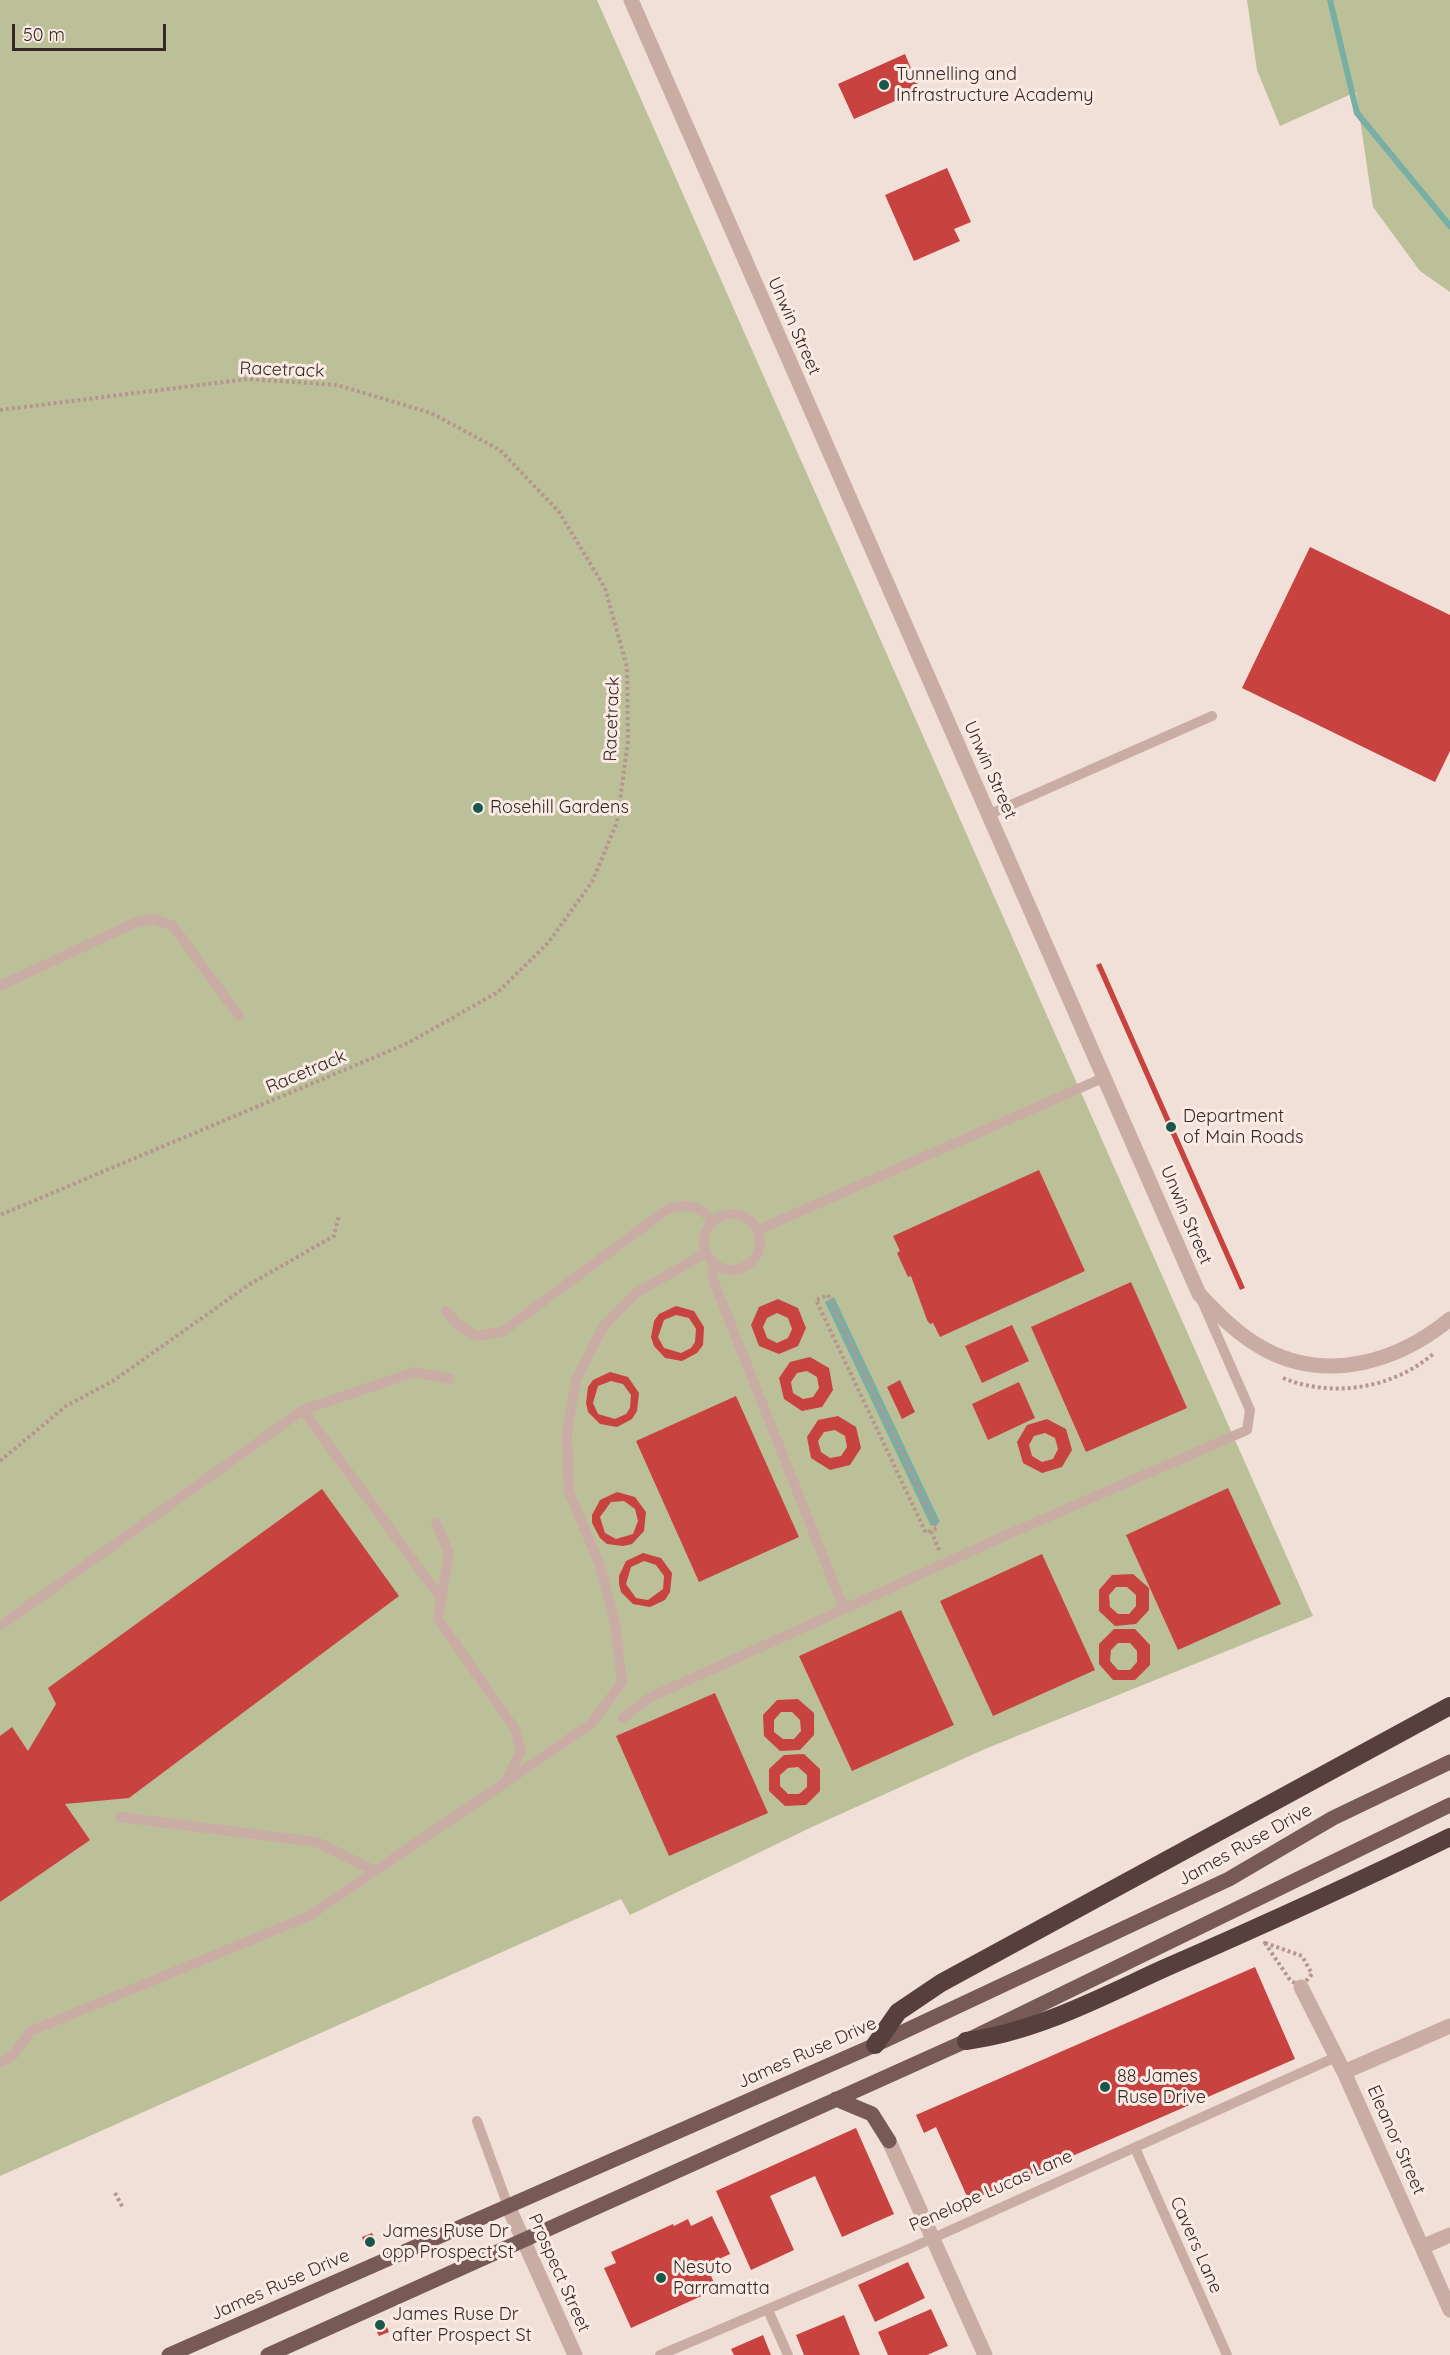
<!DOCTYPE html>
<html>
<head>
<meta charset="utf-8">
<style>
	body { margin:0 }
	#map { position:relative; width:1450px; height:2355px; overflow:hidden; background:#f1e0d8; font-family:Quicksand,sans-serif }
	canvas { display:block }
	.scale { position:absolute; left:12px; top:24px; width:154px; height:27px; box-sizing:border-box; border:3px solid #342726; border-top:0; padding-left:8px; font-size:18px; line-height:21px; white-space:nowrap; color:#342726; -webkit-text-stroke:4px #f9ebe4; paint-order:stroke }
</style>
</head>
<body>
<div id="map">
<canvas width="1450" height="2355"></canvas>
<div class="scale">50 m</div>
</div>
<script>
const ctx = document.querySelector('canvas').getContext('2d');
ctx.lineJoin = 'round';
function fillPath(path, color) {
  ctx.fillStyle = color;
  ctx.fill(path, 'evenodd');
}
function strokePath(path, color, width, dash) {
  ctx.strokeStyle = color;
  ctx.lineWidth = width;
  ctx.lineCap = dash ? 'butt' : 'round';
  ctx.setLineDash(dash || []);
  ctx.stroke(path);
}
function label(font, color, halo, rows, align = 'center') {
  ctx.font = font + ' Quicksand,sans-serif';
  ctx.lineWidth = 6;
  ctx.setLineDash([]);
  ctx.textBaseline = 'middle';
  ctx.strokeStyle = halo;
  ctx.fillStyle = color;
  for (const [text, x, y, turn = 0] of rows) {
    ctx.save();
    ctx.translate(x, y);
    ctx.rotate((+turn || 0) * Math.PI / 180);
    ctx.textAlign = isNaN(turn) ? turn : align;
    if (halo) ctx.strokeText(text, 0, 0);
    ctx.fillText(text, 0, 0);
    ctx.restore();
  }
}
const green = new Path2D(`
	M0,0H597L1313,1616L985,1749L814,1826L630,1915L621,1899L0,2176Z
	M1247,0H1450V292L1420,271L1373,207L1356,92L1280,126L1257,70Z`);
const water = new Path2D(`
	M834,1297L940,1522L931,1526L825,1302Z`);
const stream = new Path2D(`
	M1330,0L1357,113L1450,226`);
const building = new Path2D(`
	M905,54L920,90L854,119L838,84Z
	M947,168L971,222L954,229L960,241L914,261L885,195Z
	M1310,547L1450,615V751L1435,782L1242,688Z
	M1101,963L1245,1288L1240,1290L1096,965Z
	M1039,1170L1085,1271L940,1337L933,1323L930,1324L927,1320L911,1276L908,1277L897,1253L900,1251L893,1236Z
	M1131,1282L1187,1408L1086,1452L1031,1327Z
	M778,1299L798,1308L806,1328L798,1346L779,1354L759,1346L751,1325L759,1307ZM777,1313L788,1318L792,1329L788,1338L777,1343L767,1338L763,1327L767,1318Z
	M676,1306L694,1311L704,1327L703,1345L697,1353L682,1361L665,1358L654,1346L651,1337L654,1321L659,1314ZM676,1315L689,1318L696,1329L695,1342L691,1348L681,1353L664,1348L658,1337L664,1320Z
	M1012,1325L1029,1361L982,1383L965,1346Z
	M810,1357L829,1368L833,1390L822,1407L802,1411L784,1399L779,1378L790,1362ZM807,1371L817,1377L819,1388L813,1397L803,1399L793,1393L791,1382L797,1373Z
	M610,1372L628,1377L639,1393L637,1411L632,1419L617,1427L600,1424L588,1412L586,1403L588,1387L593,1380ZM611,1381L623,1384L631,1395L630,1408L626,1414L615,1419L598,1414L593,1403L598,1386Z
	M900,1380L915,1412L902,1419L887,1387Z
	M1019,1382L1035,1418L988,1440L972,1404Z
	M736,1396L799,1537L699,1582L636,1441Z
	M838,1416L856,1427L861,1448L850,1465L830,1470L811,1458L807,1437L818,1420ZM835,1430L845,1436L847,1447L841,1456L830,1458L821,1452L818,1441L824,1432Z
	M1047,1419L1066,1429L1072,1450L1062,1467L1042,1473L1023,1463L1017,1442L1027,1425ZM1045,1433L1055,1438L1058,1449L1053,1459L1042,1462L1032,1456L1029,1445L1034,1436Z
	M1228,1488L1281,1604L1178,1650L1126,1535Z
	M322,1489L399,1596L129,1798L65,1804L90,1840L0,1902V1736L12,1727L28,1751L56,1704L48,1688Z
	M617,1492L635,1497L646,1512L644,1531L632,1544L623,1546L607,1544L600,1538L592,1523V1515L600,1500ZM624,1501L635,1509L638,1521L633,1534L616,1539L605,1533L600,1517L611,1502Z
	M643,1553L661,1558L672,1573L670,1592L665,1600L650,1607L633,1604L621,1592L619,1584V1576L626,1561ZM644,1561L656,1565L664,1576L663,1589L648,1600L636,1598L626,1584L631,1567Z
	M1042,1554L1095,1670L993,1716L940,1601Z
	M1133,1574L1149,1588V1610L1136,1624L1115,1626L1099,1611V1590L1112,1575ZM1116,1587H1127L1136,1595V1606L1129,1614H1118L1110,1607L1109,1595Z
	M901,1610L954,1725L852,1771L799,1656Z
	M1114,1629H1135L1150,1645V1665L1135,1680H1113L1099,1664V1644ZM1118,1643H1130L1137,1651V1662L1130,1670H1118L1110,1661L1111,1650Z
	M715,1693L768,1813L669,1856L616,1736Z
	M798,1699L814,1713V1735L800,1750L780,1751L764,1736L763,1715L777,1700ZM781,1712H792L800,1720L801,1731L794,1739H783L774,1732V1720Z
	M804,1754L820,1769V1791L806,1805L785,1806L769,1791V1769L784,1755ZM798,1767L807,1775V1787L799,1794H788L780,1786V1775L788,1768Z
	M1255,1967L1295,2059L969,2201L936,2127L924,2133L916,2115Z
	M856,2128L894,2214L842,2237L815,2176L770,2196L794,2250L751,2270L716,2191Z
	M712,2216L730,2254L706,2265L717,2289L631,2328L604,2268L616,2263L611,2252L673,2224L674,2226L688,2219L691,2226Z
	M372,2233L374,2237L364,2242L362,2237Z
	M908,2262L925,2298L875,2322L858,2285Z
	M931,2309L948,2346L927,2355H888L878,2332Z
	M844,2315L860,2355H804L796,2335Z
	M387,2327L389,2332L379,2336L377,2332Z
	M763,2335L771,2355H734L731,2349Z`);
const path = new Path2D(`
	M0,410L248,379L337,385L431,413L500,450L559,512L605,588L627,667L628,741L617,822L592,882L548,943L498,992L408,1043L0,1215
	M828,1295L937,1528L926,1533L816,1300Z
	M1283,1378C1332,1398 1392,1389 1433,1354
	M0,1461L66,1406L113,1381L250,1284L334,1236L339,1215
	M931,1531L939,1550
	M1265,1943L1302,1956L1312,1974L1301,1987L1290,1980Z
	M115,2193L123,2208`);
const service = new Path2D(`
	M988,815L1212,716
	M0,986L134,923L154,919L173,926L239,1016
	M704 1242a28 28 0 1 1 56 0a28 28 0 1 1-56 0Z
	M758,1230L1105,1077
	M715,1263L712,1272L714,1282L844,1609
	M446,1311L457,1324L476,1336L502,1332L665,1211C684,1202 700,1205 713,1221
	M303,1410L414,1372L450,1379
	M436,1523L449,1553L438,1619L515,1729L521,1751L507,1779
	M0,1626L303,1410L442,1600
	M623,1718L649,1698L1000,1538L1247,1430L1250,1410L1202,1301
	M120,1817L317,1842L375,1871
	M0,2063L14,2054L31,2031L309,1916L591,1724L622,1682L615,1623L599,1563L569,1492L567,1432L576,1380L603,1327L636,1293L706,1253
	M477,2121L508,2206
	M1135,2148L1227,2355
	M768,2310L788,2355
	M660,2355L911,2248L1336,2057`);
const minor = new Path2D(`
	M631,0L1199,1294C1219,1315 1239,1336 1266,1350C1329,1383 1399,1361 1450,1319
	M1301,1987L1344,2072L1450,2310
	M1344,2072L1450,2026
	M889,2141L985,2355
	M1422,2247L1450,2235`);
const tertiary = new Path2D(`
	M508,2206L575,2355`);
const primary = new Path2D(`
	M836,2099L872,2114L889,2141
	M169,2355L875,2045L1229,1879L1333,1818L1450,1762
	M268,2355L966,2041L1450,1805`);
const motorway = new Path2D(`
	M966,2041C1036,2032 1101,1997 1165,1968C1261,1926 1356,1883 1450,1837
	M875,2045L898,2012L941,1983L1450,1706`);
const markers = [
	[884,85,6,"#1b564d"],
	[478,808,6,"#1b564d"],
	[1171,1127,6,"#1b564d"],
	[1105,2087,6,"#1b564d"],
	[370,2242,6,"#1b564d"],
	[661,2278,6,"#1b564d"],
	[380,2325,6,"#1b564d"]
];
const poiNames = [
	["Tunnelling and",896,75],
	["Infrastructure Academy",896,96],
	["Rosehill Gardens",490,808],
	["Department",1183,1117],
	["of Main Roads",1183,1138],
	["88 James",1117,2077],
	["Ruse Drive",1117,2098],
	["James Ruse Dr",382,2232],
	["opp Prospect St",382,2253],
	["Nesuto",673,2268],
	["Parramatta",673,2289],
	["James Ruse Dr",392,2315],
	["after Prospect St",392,2336]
];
const streetNames = [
	["Unwin Street",794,326,66],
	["Racetrack",282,370,2],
	["Racetrack",612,719,-88],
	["Unwin Street",990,770,66],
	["Racetrack",306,1072,-23],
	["Unwin Street",1186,1215,67],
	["James Ruse Drive",1245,1845,-29],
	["James Ruse Drive",807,2053,-24],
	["Eleanor Street",1396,2140,66],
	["Penelope Lucas Lane",991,2191,-24],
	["Cavers Lane",1196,2245,66],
	["Prospect Street",559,2273,66],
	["James Ruse Drive",280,2285,-24]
];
fillPath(green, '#bcc098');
fillPath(water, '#77afa4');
strokePath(stream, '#77afa4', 6);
fillPath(building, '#c84240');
strokePath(path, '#b5968e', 4, [3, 3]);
strokePath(service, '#c9ada4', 10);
strokePath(minor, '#c9ada4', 15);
strokePath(tertiary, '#c9ada4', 15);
strokePath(primary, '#775a56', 15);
strokePath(motorway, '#563f3d', 18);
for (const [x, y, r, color] of markers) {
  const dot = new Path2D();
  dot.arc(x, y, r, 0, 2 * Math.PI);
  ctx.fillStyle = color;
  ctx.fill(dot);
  strokePath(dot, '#f9ebe4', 2);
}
label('18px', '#342726', '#f9ebe4', poiNames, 'left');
label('18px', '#342726', '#f9ebe4', streetNames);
</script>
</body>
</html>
